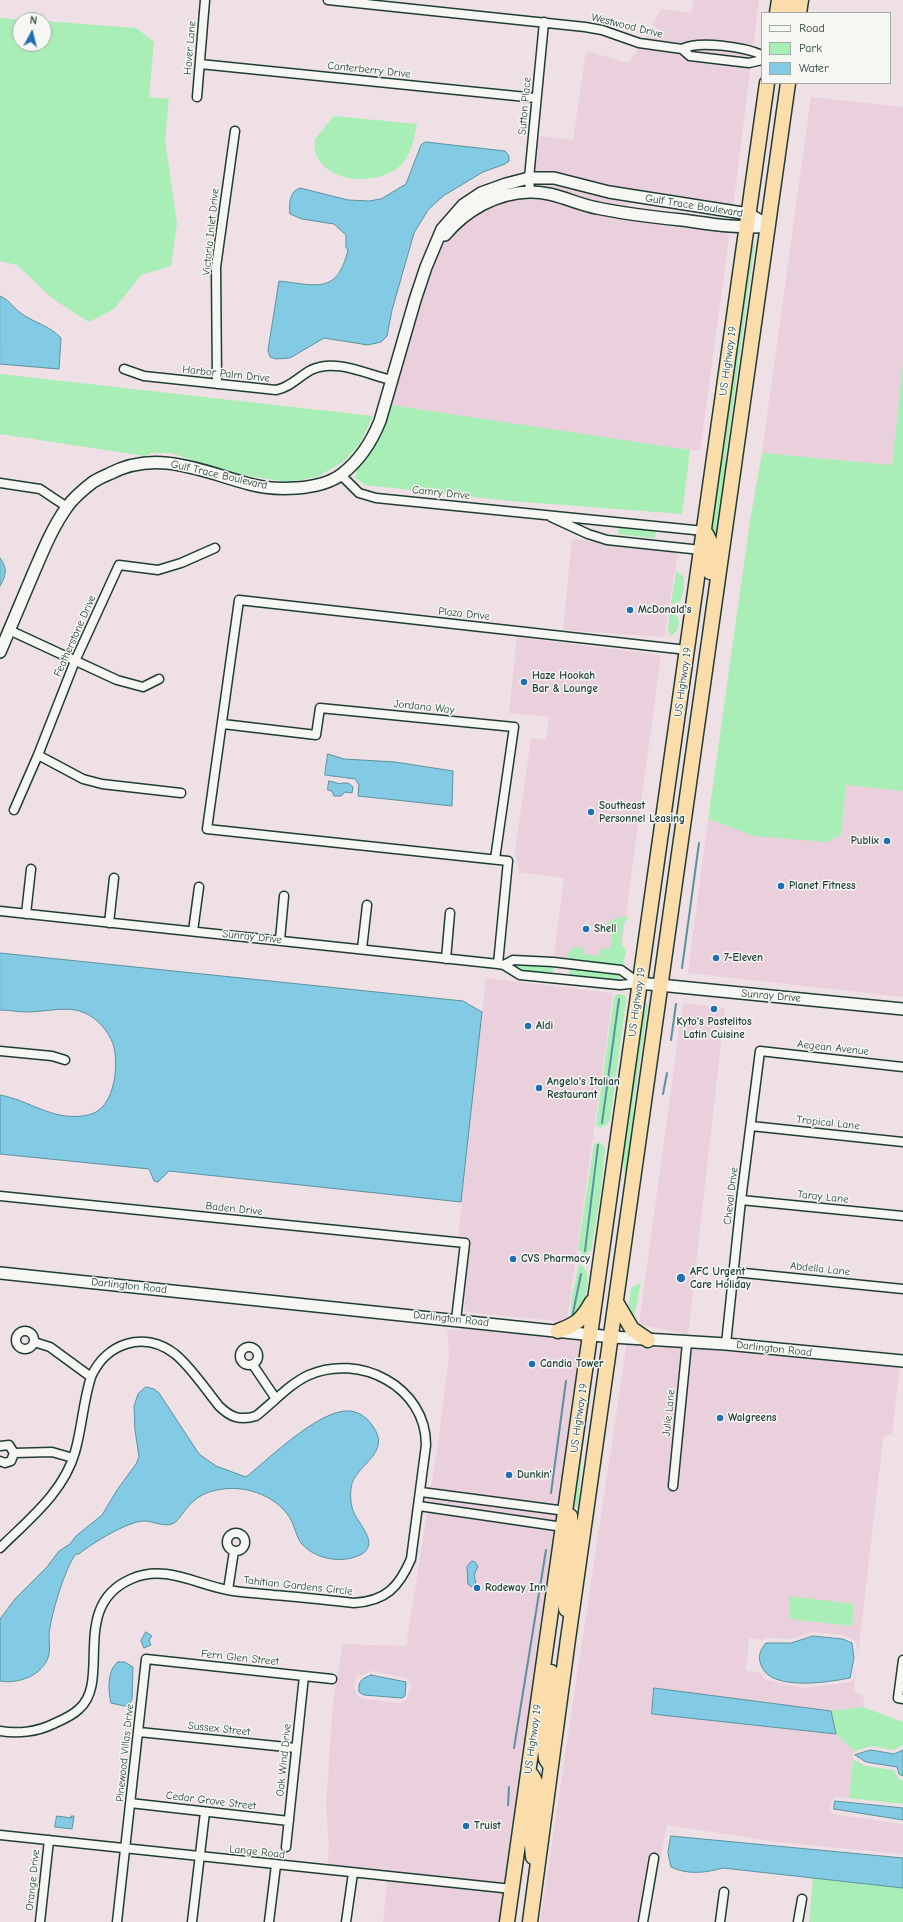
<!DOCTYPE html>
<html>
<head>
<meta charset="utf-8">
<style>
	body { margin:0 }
	#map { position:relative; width:903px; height:1922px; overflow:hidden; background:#efe0e5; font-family:"Comic Neue",sans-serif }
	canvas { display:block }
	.legend { position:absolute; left:761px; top:12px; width:130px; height:72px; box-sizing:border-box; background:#f6f6f2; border:1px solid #a0aca6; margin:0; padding:5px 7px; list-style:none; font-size:12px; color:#1f3d34 }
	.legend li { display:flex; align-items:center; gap:8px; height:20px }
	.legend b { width:20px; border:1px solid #a0aca6 }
	.north { position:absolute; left:12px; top:12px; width:40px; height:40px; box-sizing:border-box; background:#f6f6f2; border:1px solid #a0aca6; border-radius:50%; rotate:7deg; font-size:11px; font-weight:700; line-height:16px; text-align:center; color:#1f3d34 }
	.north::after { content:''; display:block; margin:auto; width:14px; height:18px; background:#1f6fb2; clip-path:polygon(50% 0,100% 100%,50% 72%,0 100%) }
</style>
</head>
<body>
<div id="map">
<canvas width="903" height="1922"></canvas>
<ul class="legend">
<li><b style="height:5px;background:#f6f6f2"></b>Road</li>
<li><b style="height:11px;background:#a9edb7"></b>Park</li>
<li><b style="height:11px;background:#83cae4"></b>Water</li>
</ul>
<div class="north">N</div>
</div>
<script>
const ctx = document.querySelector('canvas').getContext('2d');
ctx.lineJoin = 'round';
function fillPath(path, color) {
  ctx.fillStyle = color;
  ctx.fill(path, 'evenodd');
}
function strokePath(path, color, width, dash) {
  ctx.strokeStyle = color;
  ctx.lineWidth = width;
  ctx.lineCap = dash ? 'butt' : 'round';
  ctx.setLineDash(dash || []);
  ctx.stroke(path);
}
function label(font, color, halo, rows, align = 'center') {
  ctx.font = font + ' "Comic Neue",sans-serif';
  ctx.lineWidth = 3;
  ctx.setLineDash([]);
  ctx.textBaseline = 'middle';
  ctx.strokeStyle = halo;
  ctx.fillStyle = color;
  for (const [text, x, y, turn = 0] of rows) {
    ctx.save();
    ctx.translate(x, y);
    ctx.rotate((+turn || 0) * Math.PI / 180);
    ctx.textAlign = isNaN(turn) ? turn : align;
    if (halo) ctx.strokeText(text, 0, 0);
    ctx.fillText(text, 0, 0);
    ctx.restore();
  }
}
const built = new Path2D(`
	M694,0H759L733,207L531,174L537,136L573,140L586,51L628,63L646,38L661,9L691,13Z
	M811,97L903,107V363L892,465L762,453Z
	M530,182L553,183L633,201L624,208L596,204L552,191L505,190L529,185Z
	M530,196L730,231L700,451L593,437L387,404L419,301L438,250L469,217L489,206L506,200Z
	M572,539L678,550L664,637L563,630Z
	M517,637L661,655L619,965L554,956L564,878L519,872L515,851L531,738L546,740L549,717L509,713Z
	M846,785L903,791V997L688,973L708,820L841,835Z
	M486,978L613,993L567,1322L464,1312L470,1240L458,1238Z
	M683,1003L725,1008L688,1335L639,1324Z
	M462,1325L584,1338L578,1388L499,1922H383L388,1872L327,1868L329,1845L326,1807L333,1702L343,1644L406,1646L438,1444L449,1355L447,1329L462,1331ZM371,1671L407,1678L411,1686L407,1699L401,1703L364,1699L357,1696L354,1685L357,1677Z
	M627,1342L726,1349L900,1365L892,1435H887L883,1439L858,1654L856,1642L853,1639L843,1635L813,1632L790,1639L766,1638L764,1640L749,1638L746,1671L759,1672L766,1680L805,1688L851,1682L854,1679L856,1671L854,1688L856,1693L864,1696L863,1707L831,1711L655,1688L652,1714L836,1734L854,1751L849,1798L836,1797L832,1800L830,1809L833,1814L903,1824V1854L777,1842L667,1825L658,1870L642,1922H540ZM854,1604L852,1626L791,1619Z`);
const green = new Path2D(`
	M0,18L28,20H20V44H44V21L136,28L154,42L149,97L169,99L165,140L177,223L171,266L141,275L114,309L89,322L53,299L17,265L0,261Z
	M334,116L417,124C414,138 412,153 402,164C381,186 328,185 316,154C314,150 315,143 315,139Z
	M755,243L726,456L727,473L717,546L711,533L751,249Z
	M903,363V791L846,785L841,835L827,842L753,836L715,821L708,820L750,521L762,453L892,465Z
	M0,374L373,416L359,445L344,461L317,477L289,482L235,474L171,453H152L145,456L0,434Z
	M391,405L690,450L682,514L511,501L365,485L355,478L357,469L381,437Z
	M619,526L656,530L655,538L618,534Z
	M676,571L684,577V590L680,602L671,604Z
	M670,611C682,616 681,630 671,636L668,631Z
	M621,917H629L623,924L621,944L626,950L623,965H618L570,959L567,956L568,952L575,947L584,948V954L599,956L601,948L610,949L613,927L607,926L606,923Z
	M513,963L550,965L553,967V971C547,977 518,972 511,966Z
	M575,967L619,975L620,979L618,981L571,976L569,973L570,969Z
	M618,994L625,995L626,1001L610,1120L606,1125L600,1128L596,1125L614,997Z
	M647,1003L648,1005L633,1109L635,1129L626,1189L623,1157L643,1017Z
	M599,1142L604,1145L605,1150L600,1197L591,1250L583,1257L582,1253L578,1249L594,1144Z
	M579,1264C594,1270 585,1297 583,1310L571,1318L570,1317L572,1296Z
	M641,1282L633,1323L628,1311L631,1288Z
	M580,1451H582L578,1507H572Z
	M789,1596L854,1604L852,1626L790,1619Z
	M863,1707L903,1722V1745L894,1750L872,1746L854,1751L853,1759L865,1766L894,1770L898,1778L903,1781V1804L849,1798L854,1751L836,1734L831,1711Z
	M813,1878L903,1888V1922H809Z`);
const water = new Path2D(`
	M426,142L505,151L509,156V161L505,164L483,172L443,196L428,210L414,233L392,310L387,336L381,342L368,345L324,338L290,358L276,359L270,357L268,350L279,281C317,285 337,295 348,250L346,247V235L334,224L302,219L290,214C289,204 289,192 300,188L348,200L369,201L381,199L406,184L421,145Z
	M0,296C11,301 13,308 22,314C35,323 50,326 61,338L59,369L0,364Z
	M0,558C8,568 6,576 0,586Z
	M328,754L344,759L395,762L453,771L452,806L358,796L359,785L355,779L325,775Z
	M329,781L341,784L342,783H348L353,787L352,793L345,792L341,796H334L332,791L328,790Z
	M0,953L463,1001L482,1012L461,1202L169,1171L158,1182L154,1181L149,1169L0,1154V1095C28,1100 52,1120 82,1116C88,1115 94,1114 99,1110C115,1098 119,1063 113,1044C109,1032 97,1018 85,1013C68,1005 46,1012 27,1012C18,1012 9,1010 0,1010Z
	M146,1387L154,1389L159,1393L199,1454L216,1466L246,1477C269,1459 326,1402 355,1412C362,1414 368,1419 372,1425C394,1454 354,1464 351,1488C350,1497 351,1506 354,1513C361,1527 383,1548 355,1557C338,1563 314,1558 302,1544C296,1537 295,1526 290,1518C275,1494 241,1483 213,1491C200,1494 191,1502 183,1513C180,1517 177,1522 172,1524C163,1527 153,1521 144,1521C128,1521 91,1544 79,1554H76C65,1567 50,1618 49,1635C49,1644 51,1652 47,1660C39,1677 17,1684 0,1681V1619L15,1599L47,1567L59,1551L70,1544L76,1536L102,1515L117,1490L136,1464L139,1457L135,1430L134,1406L138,1394Z
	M472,1561L475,1562L478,1566L474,1575L476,1583L472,1587L468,1584L467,1567Z
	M146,1632L152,1636L149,1640L151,1645L144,1648L141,1641Z
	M813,1636L843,1639L852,1643L854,1658L850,1678C829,1682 770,1692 761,1665C757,1656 761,1649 766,1643H791Z
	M118,1662H125L133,1667L132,1699L129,1705L124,1706L111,1703C108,1692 107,1669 118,1662Z
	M371,1675L406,1682L405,1696L402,1698L364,1695L359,1692C358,1681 361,1679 371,1675Z
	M654,1688L831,1711L836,1734L652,1714Z
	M871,1750L894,1754L903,1750V1776L899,1774L897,1767L866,1762L855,1755Z
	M835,1801L903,1808V1820L834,1809Z
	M57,1816L71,1818V1816H74L72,1829L55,1827Z
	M671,1836L903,1858V1888L723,1868C705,1873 688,1875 671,1867L668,1853Z`);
const stream = new Path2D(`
	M682,968L699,843
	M671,1040L676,1004
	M663,1094L667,1073
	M602,1123L619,999
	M585,1251L598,1145
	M572,1318L581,1274
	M551,1493L566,1381
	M514,1748L546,1550
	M508,1805L509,1787`);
const street = new Path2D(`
	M328,0L585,27L602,30L639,43L682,49L690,56L749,63L762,60
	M682,49C698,40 745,47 762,55
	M200,64L536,98
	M197,97L205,0
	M530,192L529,178L544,22
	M124,369L144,376L276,390C291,387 298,377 311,370C335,358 366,374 391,380
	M217,384L216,267L235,131
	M341,475L359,493L376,498L704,531
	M0,483L40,489L67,507
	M551,517L588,534L607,540L701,550
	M9,630L117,680L143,687L159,679
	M223,724L316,735L320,708L514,727L495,859
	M38,755L83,779L102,784L181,793
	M14,810L38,755L75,661L119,565L158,570L181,563L215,548
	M0,911L498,964L504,965L520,975L620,985L639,983
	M26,914L31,869
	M109,923L114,878
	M193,931L199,887
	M280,940L284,896
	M362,949L367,905
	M446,959L450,913
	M498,964L508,861L207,829L239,600L687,650
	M504,965L513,960L553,962L621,970L639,983
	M0,1051L52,1056L65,1060
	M751,1126L903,1142
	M0,1196L465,1243L456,1320
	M741,1200L903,1216
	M734,1272L903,1289
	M16 1340a9 9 0 1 1 18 0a9 9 0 1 1-18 0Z
	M34,1342L50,1347L91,1377
	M726,1344L741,1200L760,1051L903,1067
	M240 1356a9 9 0 1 1 18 0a9 9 0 1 1-18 0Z
	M253,1365L276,1399
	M0,1446L9,1445L14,1453L11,1461L5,1463L0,1461
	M14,1453L52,1452L73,1458
	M673,1486L687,1343
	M421,1492L566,1511
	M419,1506L563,1527
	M227 1542a9 9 0 1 1 18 0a9 9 0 1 1-18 0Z
	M0,1548C28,1520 64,1492 75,1452C82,1428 83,1402 91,1377C106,1343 144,1330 175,1354C191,1367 206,1390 219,1406C230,1417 240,1421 256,1416C273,1403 289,1384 309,1375C359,1353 426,1386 426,1445L411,1559C399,1587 386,1601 354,1603C327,1600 300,1597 273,1595C258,1593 243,1593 228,1590C195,1584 165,1564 131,1579C69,1606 112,1681 79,1709C72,1716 62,1720 53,1724C37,1732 17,1734 0,1731
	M228,1590L234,1551
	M903,1660L898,1698L903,1699
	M139,1732L296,1748
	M130,1803L289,1821
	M0,1835L512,1889
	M286,1847L304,1676
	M40,1922L49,1840
	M117,1922L146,1659L332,1679
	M192,1922L205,1812
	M269,1922L276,1865
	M346,1922L353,1873
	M643,1922L654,1858
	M720,1922L724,1892
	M798,1922L802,1899`);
const secondary = new Path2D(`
	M445,235C466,210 496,193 529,192C553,191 575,204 597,208C625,214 653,217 682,220C711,224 739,229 769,226
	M0,652C11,626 22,600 33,574C43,551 52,528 67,507C73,498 84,489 93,482C98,479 104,476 109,474C157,449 201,471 249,484C274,491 320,491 342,474C360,460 372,441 380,421L415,300L426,267L442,229L463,205L481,193L506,184L529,178H554L609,192L749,214L769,226
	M639,983L903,1009
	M0,1273L612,1337L726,1344L903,1361`);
const highway = new Path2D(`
	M777,13L779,0
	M788,13L790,0
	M799,13L801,0
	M704,531C714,544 713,556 710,572
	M616,1302L632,1329L648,1340
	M558,1331C577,1324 582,1320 592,1302
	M566,1609L565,1585L572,1536L570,1516
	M550,1765L546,1759L544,1742L551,1672
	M529,1772C546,1789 532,1817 532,1839C531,1845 533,1851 533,1857
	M507,1922L767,83
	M530,1922L568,1639L788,83`);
const markers = [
	[630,610,4,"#1f6fb2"],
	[524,682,4,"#1f6fb2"],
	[591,812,4,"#1f6fb2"],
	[887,841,4,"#1f6fb2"],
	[781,886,4,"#1f6fb2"],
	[586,929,4,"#1f6fb2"],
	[716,958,4,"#1f6fb2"],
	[714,1009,4,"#1f6fb2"],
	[528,1026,4,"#1f6fb2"],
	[539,1088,4,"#1f6fb2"],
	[513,1259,4,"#1f6fb2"],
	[681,1278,5,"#1f6fb2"],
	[532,1364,4,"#1f6fb2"],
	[720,1418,4,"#1f6fb2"],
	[509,1475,4,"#1f6fb2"],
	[477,1588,4,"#1f6fb2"],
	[466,1826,4,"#1f6fb2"]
];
const streetNames = [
	["Westwood Drive",627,26,14],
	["Haver Lane",190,48,-85],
	["Canterberry Drive",369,70,6],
	["Sutton Place",525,106,-85],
	["Gulf Trace Boulevard",694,206,9],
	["Victoria Inlet Drive",211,232,-84],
	["US Highway 19",728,361,-82],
	["Harbor Palm Drive",226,374,6],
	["Gulf Trace Boulevard",219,475,13],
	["Camry Drive",441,493,6],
	["Plaza Drive",464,614,6],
	["Featherstone Drive",75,636,-66],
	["US Highway 19",683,682,-82],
	["Jordana Way",424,707,6],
	["Sunray Drive",252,937,6],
	["Sunray Drive",771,996,5],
	["US Highway 19",637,1002,-82],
	["Aegean Avenue",833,1048,6],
	["Tropical Lane",828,1123,6],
	["Cheval Drive",731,1196,-83],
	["Taray Lane",823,1197,6],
	["Baden Drive",234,1209,6],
	["Abdella Lane",820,1269,6],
	["Darlington Road",129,1286,6],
	["Darlington Road",451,1319,6],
	["Darlington Road",774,1349,6],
	["Julie Lane",669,1413,-84],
	["US Highway 19",579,1418,-82],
	["Tahitian Gardens Circle",298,1586,6],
	["Fern Glen Street",240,1658,6],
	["Sussex Street",219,1729,6],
	["US Highway 19",533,1739,-82],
	["Pinewood Villas Drive",125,1753,-84],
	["Oak Wind Drive",284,1760,-84],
	["Cedar Grove Street",211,1801,7],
	["Lange Road",257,1852,6],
	["Orange Drive",33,1880,-84]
];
const poiNames = [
	["McDonald's",638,610],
	["Haze Hookah",532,676],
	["Bar & Lounge",532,689],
	["Southeast",599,806],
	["Personnel Leasing",599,819],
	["Publix",879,841,"right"],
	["Planet Fitness",789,886],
	["Shell",594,929],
	["7-Eleven",724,958],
	["Kyto's Pastelitos",714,1022,"center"],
	["Latin Cuisine",714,1035,"center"],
	["Aldi",536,1026],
	["Angelo's Italian",547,1082],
	["Restaurant",547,1095],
	["CVS Pharmacy",521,1259],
	["AFC Urgent",690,1272],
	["Care Holiday",690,1285],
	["Candia Tower",540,1364],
	["Walgreens",728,1418],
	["Dunkin'",517,1475],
	["Rodeway Inn",485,1588],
	["Truist",474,1826]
];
fillPath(built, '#ead0dc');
fillPath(green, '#a9edb7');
fillPath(water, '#83cae4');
strokePath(water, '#5b929e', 1);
strokePath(stream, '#5b929e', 2);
strokePath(street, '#1f3d34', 11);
strokePath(secondary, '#1f3d34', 14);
strokePath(highway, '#1f3d34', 17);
strokePath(street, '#f6f6f2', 8);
strokePath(secondary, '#f6f6f2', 11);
strokePath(highway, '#faddab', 14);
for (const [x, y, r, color] of markers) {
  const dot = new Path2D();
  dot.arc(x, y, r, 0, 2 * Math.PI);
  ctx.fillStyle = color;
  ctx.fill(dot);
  strokePath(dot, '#f6f6f2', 1.5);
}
label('11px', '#1f3d34', '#f6f6f2', streetNames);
label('bold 11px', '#1f3d34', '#f6f6f2', poiNames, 'left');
</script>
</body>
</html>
